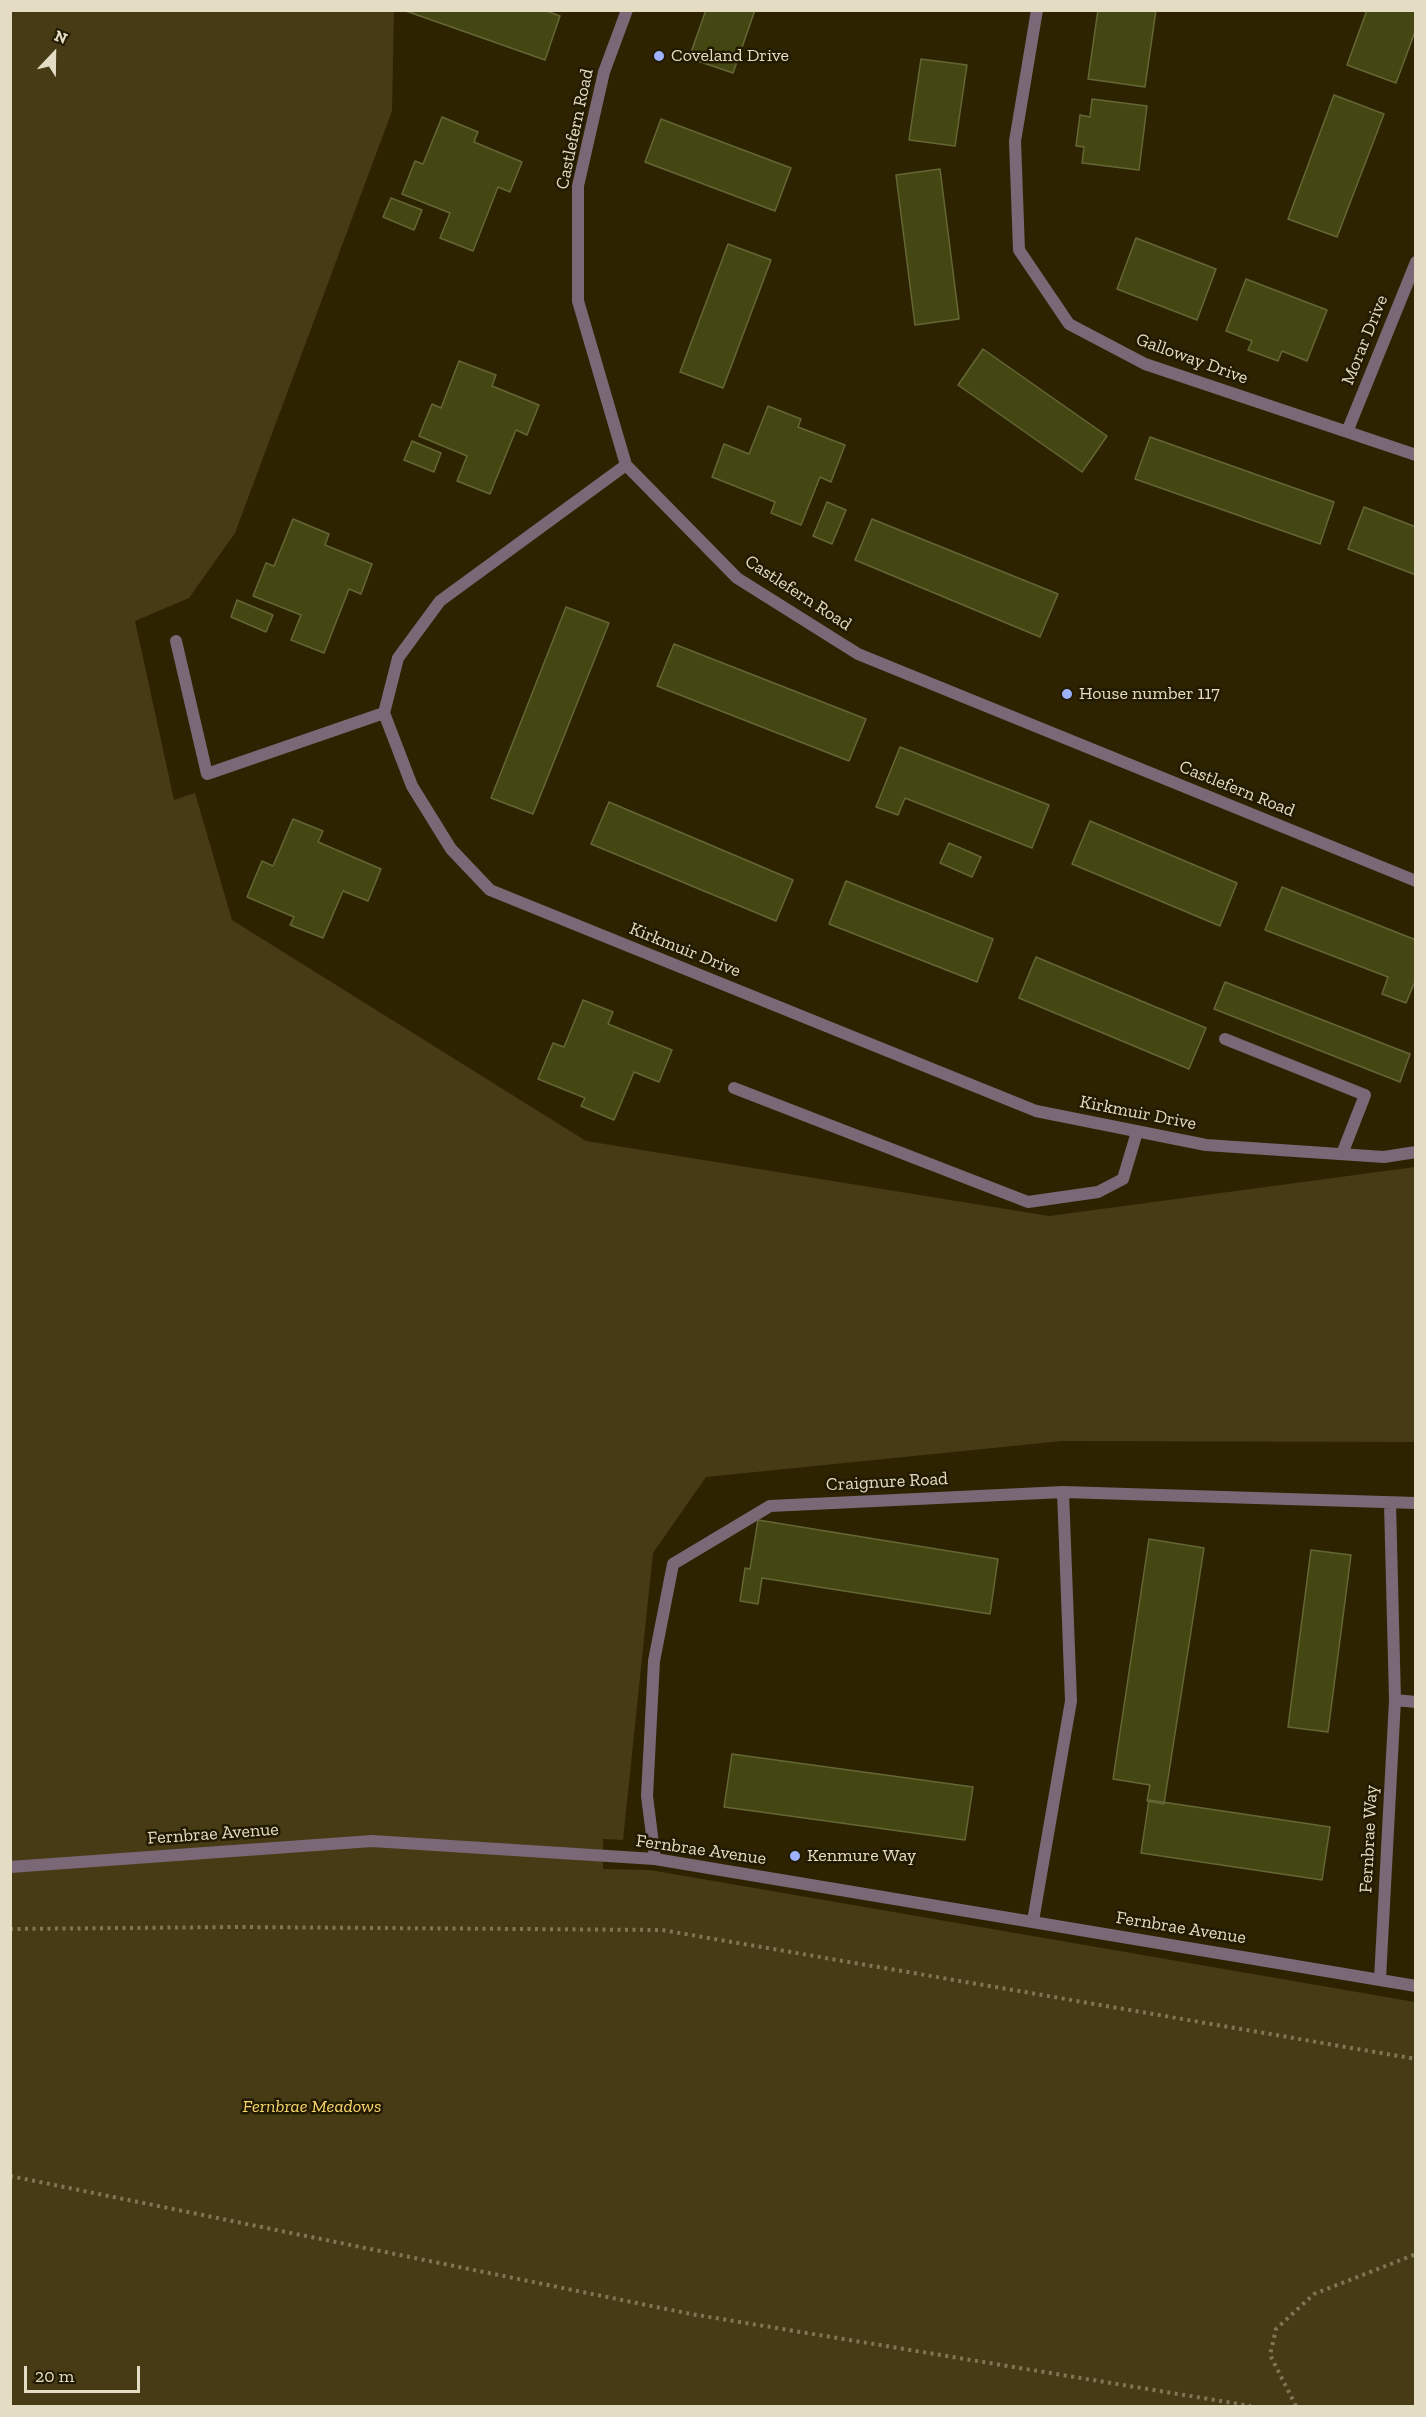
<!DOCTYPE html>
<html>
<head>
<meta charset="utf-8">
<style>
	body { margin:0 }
	#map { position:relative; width:1426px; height:2417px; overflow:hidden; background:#2e2300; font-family:"Zilla Slab",serif }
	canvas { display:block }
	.frame { position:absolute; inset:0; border:12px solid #e5ddc3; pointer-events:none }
	.north { position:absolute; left:24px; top:24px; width:60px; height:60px; -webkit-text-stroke:4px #221a01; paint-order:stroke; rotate:22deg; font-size:16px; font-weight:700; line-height:24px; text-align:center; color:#e5ddc3 }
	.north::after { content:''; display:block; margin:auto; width:21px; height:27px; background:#e5ddc3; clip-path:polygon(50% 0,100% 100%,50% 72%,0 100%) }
	.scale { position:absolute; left:24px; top:2366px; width:116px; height:27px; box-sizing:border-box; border:3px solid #e5ddc3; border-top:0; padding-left:8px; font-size:18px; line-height:21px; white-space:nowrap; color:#e5ddc3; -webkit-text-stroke:4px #221a01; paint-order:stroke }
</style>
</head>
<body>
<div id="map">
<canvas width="1426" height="2417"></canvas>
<div class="frame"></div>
<div class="north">N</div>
<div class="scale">20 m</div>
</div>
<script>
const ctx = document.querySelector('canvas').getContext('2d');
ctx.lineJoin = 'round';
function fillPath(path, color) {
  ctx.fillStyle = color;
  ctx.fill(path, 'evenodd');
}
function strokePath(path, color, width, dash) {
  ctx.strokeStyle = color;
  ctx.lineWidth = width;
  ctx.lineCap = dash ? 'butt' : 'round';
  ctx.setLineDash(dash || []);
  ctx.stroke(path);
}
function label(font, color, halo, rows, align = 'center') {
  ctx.font = font + ' "Zilla Slab",serif';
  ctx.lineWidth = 5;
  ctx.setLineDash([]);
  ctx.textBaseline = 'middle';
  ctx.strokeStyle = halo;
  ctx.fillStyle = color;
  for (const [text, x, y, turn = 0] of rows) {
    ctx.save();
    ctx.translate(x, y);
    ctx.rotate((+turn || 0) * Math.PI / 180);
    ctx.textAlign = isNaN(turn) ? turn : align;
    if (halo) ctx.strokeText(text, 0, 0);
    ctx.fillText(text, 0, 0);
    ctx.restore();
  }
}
const green = new Path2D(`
	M11,11H394L392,111L235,533L189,598L135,621L174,800L195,793L232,920L586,1141L1049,1216L1415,1167V1442L1062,1441L706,1477L653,1553L623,1840L603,1839V1869L650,1870L1415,2002V2406H11Z`);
const building = new Path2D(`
	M403,10H544L560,16L545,60Z
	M706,10H755L733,73L689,58Z
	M1098,10H1156L1145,87L1088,79Z
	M1367,10H1416V29L1396,83L1347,65Z
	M921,59L967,65L955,146L909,140Z
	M1334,95L1384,114L1337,237L1288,219Z
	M1092,99L1147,106L1139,170L1082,163L1084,147L1076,146L1080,115L1090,117Z
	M442,117L478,132L474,142L522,162L510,192L498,187L473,251L440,238L450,213L402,194L415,161L423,164Z
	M661,119L791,168L775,211L645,162Z
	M940,169L959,319L915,325L896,175Z
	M391,198L422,210L414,230L383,217Z
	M1136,238L1216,269L1197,320L1117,289Z
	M728,244L771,260L723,388L680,372Z
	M1246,279L1327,310L1307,361L1282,351L1278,361L1248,350L1252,341L1226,331Z
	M983,349L1107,436L1082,472L958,385Z
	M459,361L496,375L492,386L539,405L527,435L516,430L490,494L457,481L467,456L419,436L432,404L441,408Z
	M768,406L801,419L798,427L845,445L831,482L820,477L801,525L771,513L775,502L712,477L724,444L749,454Z
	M1150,437L1334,502L1320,544L1135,479Z
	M412,441L441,453L434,472L404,460Z
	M827,502L846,510L832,544L813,536Z
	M1364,507L1416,527V575L1348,549Z
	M293,519L329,534L325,545L372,564L361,594L349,589L324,653L291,640L301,615L253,596L266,563L274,566Z
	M872,519L1058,594L1040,637L855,560Z
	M237,600L273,615L266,632L231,617Z
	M566,607L609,623L533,814L491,798Z
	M674,644L866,719L849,761L657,686Z
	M900,747L1049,805L1032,848L905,798L898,815L876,807Z
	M609,802L793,880L776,921L591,844Z
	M293,819L323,831L318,842L381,869L368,901L343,891L323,938L290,925L294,917L247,897L262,861L273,866Z
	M1090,821L1237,883L1220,926L1072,864Z
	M949,843L981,857L972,877L940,863Z
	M846,881L993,939L977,982L829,924Z
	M1282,887L1416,940V979L1406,1003L1382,994L1388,977L1265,930Z
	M1036,957L1206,1028L1189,1069L1019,998Z
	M1225,982L1410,1054L1400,1082L1214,1009Z
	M583,1000L613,1012L608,1024L672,1050L659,1082L634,1072L614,1120L581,1106L585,1098L538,1079L553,1043L564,1047Z
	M758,1520L998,1559L990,1614L762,1578L758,1604L740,1601L745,1568L750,1569Z
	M1149,1539L1204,1548L1164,1804L1147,1801L1150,1785L1113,1779Z
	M1311,1550L1351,1555L1328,1732L1288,1727Z
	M732,1754L973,1787L965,1840L724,1807Z
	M1149,1800L1330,1827L1322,1880L1141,1853Z`);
const path = new Path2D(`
	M10,1929L237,1927L662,1930L1416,2059
	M10,2176L691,2314L1251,2406
	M1296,2406L1270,2355L1276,2329L1314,2294L1416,2254`);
const service = new Path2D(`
	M1225,1039L1365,1095L1342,1154
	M734,1088L1028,1202L1098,1192L1123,1179L1137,1132
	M10,1867L372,1841L655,1859`);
const minor = new Path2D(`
	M627,10L604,72L578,186V301L626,465L737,578L858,654L1416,881
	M1037,10L1015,141L1019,250L1069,324L1145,364L1416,455
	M1347,432L1416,262
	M626,465L440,601L398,658L384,713L412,786L451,849L490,890L1036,1111L1206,1145L1384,1157L1416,1152
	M176,641L207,774L384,713
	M1416,1503L1063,1492L770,1506L673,1564L654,1661L647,1796L655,1859L1416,1986
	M1395,1700L1416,1702
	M1033,1921L1071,1701L1063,1492
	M1380,1979L1395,1700L1390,1503`);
const markers = [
	[659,56,6,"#9eb3fd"],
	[1067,694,6,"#9eb3fd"],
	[795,1856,6,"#9eb3fd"]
];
const poiNames = [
	["Coveland Drive",671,56],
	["House number 117",1079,694],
	["Kenmure Way",807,1856]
];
const streetNames = [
	["Castlefern Road",575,129,-78],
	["Morar Drive",1365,340,-68],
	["Galloway Drive",1192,359,20],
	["Castlefern Road",798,593,33],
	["Castlefern Road",1237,789,22],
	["Kirkmuir Drive",685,950,22],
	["Kirkmuir Drive",1138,1113,11],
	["Craignure Road",887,1482,-3],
	["Fernbrae Avenue",213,1834,-4],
	["Fernbrae Way",1369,1839,-87],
	["Fernbrae Avenue",701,1850,8],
	["Fernbrae Avenue",1181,1928,9]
];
const parkNames = [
	["Fernbrae Meadows",312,2107]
];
fillPath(green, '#473b15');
fillPath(building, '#454713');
strokePath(building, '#646735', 1.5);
strokePath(path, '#7f7657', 4, [3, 4.5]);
strokePath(service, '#7a6877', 12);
strokePath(minor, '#7a6877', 12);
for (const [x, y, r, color] of markers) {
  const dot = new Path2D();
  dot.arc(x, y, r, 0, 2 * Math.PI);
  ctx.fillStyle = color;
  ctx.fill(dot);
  strokePath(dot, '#221a01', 2);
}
label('18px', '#e5ddc3', '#221a01', poiNames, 'left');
label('18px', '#e5ddc3', '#221a01', streetNames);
label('italic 18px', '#f9d76d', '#221a01', parkNames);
</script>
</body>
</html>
